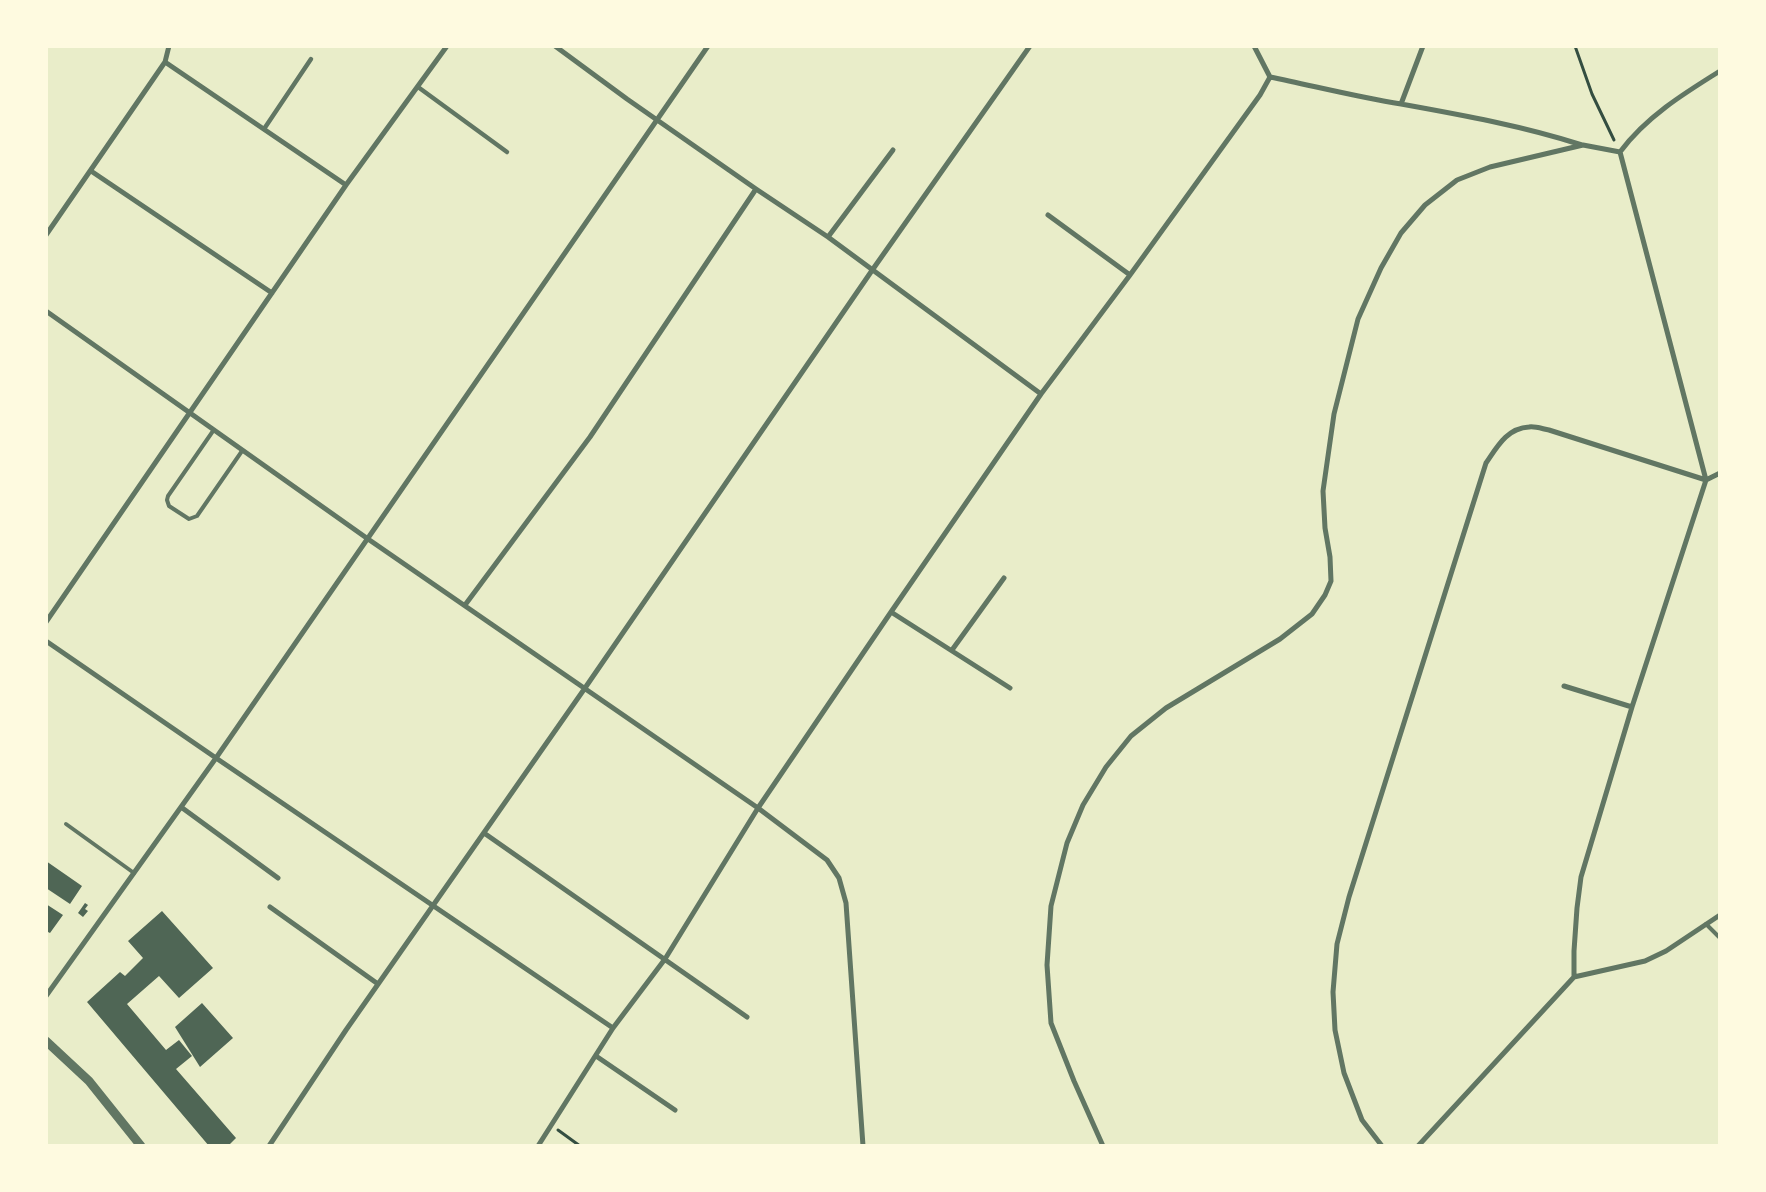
<!DOCTYPE html>
<html>
<head>
<meta charset="utf-8">
<style>
	body { margin:0 }
	#map { position:relative; width:1766px; height:1192px; overflow:hidden; background:#e9edc9; font-family:"Times New Roman",serif }
	canvas { display:block }
	.frame { position:absolute; inset:0; border:48px solid #fefae0; pointer-events:none }
</style>
</head>
<body>
<div id="map">
<canvas width="1766" height="1192"></canvas>
<div class="frame"></div>
</div>
<script>
const ctx = document.querySelector('canvas').getContext('2d');
ctx.lineJoin = 'round';
function fillPath(path, color) {
  ctx.fillStyle = color;
  ctx.fill(path, 'evenodd');
}
function strokePath(path, color, width, dash) {
  ctx.strokeStyle = color;
  ctx.lineWidth = width;
  ctx.lineCap = dash ? 'butt' : 'round';
  ctx.setLineDash(dash || []);
  ctx.stroke(path);
}
const building = new Path2D(`
	M46,861L82,886L70,904L46,888Z
	M85,903L88,905L85,909L88,911L83,917L78,913Z
	M46,904L63,915L50,933L46,931Z
	M162,911L213,968L179,998L159,976L127,1004L166,1050L179,1040L192,1056L176,1069L236,1138L228,1146H209L87,1002L120,972L125,976L143,958L128,941Z
	M202,1003L233,1038L200,1067L175,1027Z`);
const path = new Path2D(`
	M1575,46L1592,94L1614,140
	M558,1130L580,1146`);
const service = new Path2D(`
	M213,431L168,496L167,500L169,506L189,519L197,516L242,451
	M66,824L134,873
	M1706,924L1720,938`);
const pedestrian = new Path2D(`
	M418,87L507,152
	M264,129L311,59`);
const minor = new Path2D(`
	M555,46L627,99L756,189L828,237L1041,394
	M1254,46L1270,77C1314,86 1357,97 1401,104C1462,115 1523,126 1582,145
	M165,62L346,185
	M1401,104L1423,46
	M1620,152C1646,117 1683,94 1720,71
	M91,171L272,293
	M1048,215L1130,275
	M46,235L165,62L169,46
	M828,237L893,150
	M46,311L368,539L758,808L827,860L839,878L846,903L863,1146
	M465,605L590,437L756,189
	M891,612L1010,688
	M46,622L346,185L447,46
	M46,641L216,758L613,1028
	M952,650L1004,578
	M1564,686L1632,707
	M181,807L278,878
	M484,833L747,1017
	M270,907L378,984
	M1574,977V951L1577,908L1581,877L1632,707L1706,480L1620,152
	M1574,977L1645,961L1666,951L1720,915
	M46,996L216,758L708,46
	M596,1056L675,1110
	M269,1146L346,1030L585,688L873,269L1030,46
	M538,1146L613,1028L665,959L758,808L891,612L1041,394L1130,275L1260,95L1270,77
	M1103,1146L1074,1081L1051,1023L1047,965L1051,906L1067,843L1083,805L1106,767L1131,736L1166,708L1280,639L1312,614L1325,595L1331,581L1330,557L1325,528L1323,491L1334,414L1358,319L1381,268L1401,233L1425,205L1457,180L1490,167L1583,145L1620,152
	M1382,1146L1362,1120L1344,1073L1335,1030L1333,992L1337,944L1349,897L1486,463C1497,447 1507,428 1529,427C1535,426 1543,429 1549,430L1706,480L1720,473
	M1418,1146L1574,977`);
const tertiary = new Path2D(`
	M46,1041L89,1081L141,1146`);
fillPath(building, '#4f6655');
strokePath(path, '#344e41', 3);
strokePath(service, '#617663', 4);
strokePath(pedestrian, '#617663', 4.5);
strokePath(minor, '#617663', 5);
strokePath(tertiary, '#617663', 9);
</script>
</body>
</html>
